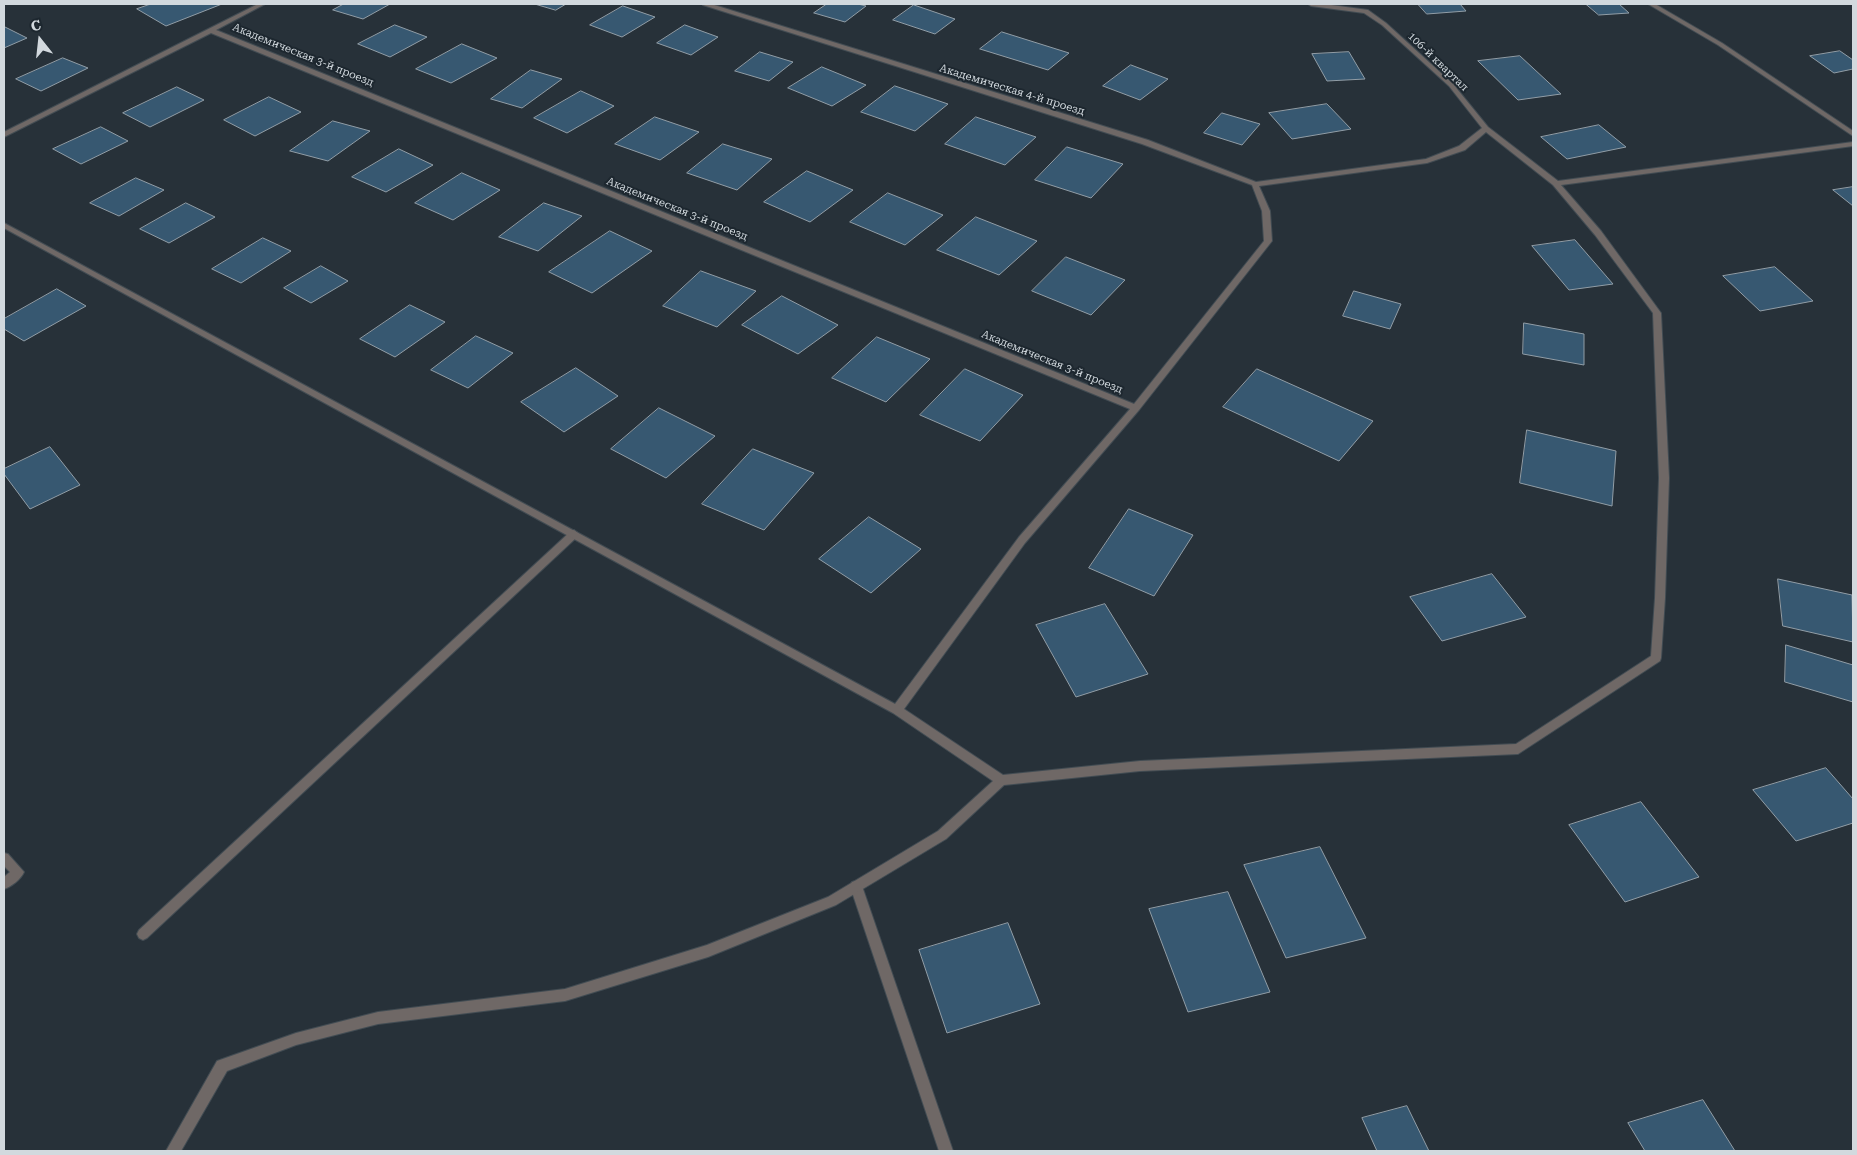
<!DOCTYPE html>
<html>
<head>
<meta charset="utf-8">
<style>
	body { margin:0 }
	#map { position:relative; width:1857px; height:1155px; overflow:hidden; background:#273139; font-family:"Roboto Serif",serif }
	canvas { display:block }
	.frame { position:absolute; inset:0; border:5px solid #d2d9de; pointer-events:none }
	.north { position:absolute; left:15px; top:15px; width:50px; height:50px; -webkit-text-stroke:4px #1d272f; paint-order:stroke; rotate:344deg; font-size:14px; font-weight:700; line-height:20px; text-align:center; color:#d2d9de }
	.north::after { content:''; display:block; margin:auto; width:18px; height:22px; background:#d2d9de; clip-path:polygon(50% 0,100% 100%,50% 72%,0 100%) }
</style>
</head>
<body>
<div id="map">
<canvas width="1857" height="1155"></canvas>
<div class="frame"></div>
<div class="north">С</div>
</div>
<script>
const ctx = document.querySelector('canvas').getContext('2d');
ctx.lineJoin = 'round';
function fillPath(path, color) {
  ctx.fillStyle = color;
  ctx.fill(path, 'evenodd');
}
function strokePath(path, color, width, dash) {
  ctx.strokeStyle = color;
  ctx.lineWidth = width;
  ctx.lineCap = dash ? 'butt' : 'round';
  ctx.setLineDash(dash || []);
  ctx.stroke(path);
}
function label(font, color, halo, rows, align = 'center') {
  ctx.font = font + ' "Roboto Serif",serif';
  ctx.lineWidth = 4;
  ctx.setLineDash([]);
  ctx.textBaseline = 'middle';
  ctx.strokeStyle = halo;
  ctx.fillStyle = color;
  for (const [text, x, y, turn = 0] of rows) {
    ctx.save();
    ctx.translate(x, y);
    ctx.rotate((+turn || 0) * Math.PI / 180);
    ctx.textAlign = isNaN(turn) ? turn : align;
    if (halo) ctx.strokeText(text, 0, 0);
    ctx.fillText(text, 0, 0);
    ctx.restore();
  }
}
const building = new Path2D(`
	M151,4H222L166,26L137,9Z
	M344,4H390L363,19L333,10Z
	M535,4H566L556,10Z
	M827,4H858L866,6L845,22L814,13Z
	M1418,4H1460L1466,11L1427,14Z
	M1586,4H1619L1629,13L1599,15Z
	M914,5L955,19L935,34L893,20Z
	M623,6L655,17L622,37L590,25Z
	M395,25L427,37L390,57L358,44Z
	M685,25L718,37L691,55L657,43Z
	M4,27H5L27,38L4,48Z
	M1002,32L1069,53L1048,70L980,49Z
	M462,44L497,58L451,83L416,69Z
	M1840,51L1853,60V69L1834,73L1810,56Z
	M760,52L793,62L769,81L735,71Z
	M1349,52L1365,79L1327,81L1312,54Z
	M1520,56L1561,94L1518,100L1478,61Z
	M63,58L88,68L41,91L16,79Z
	M1131,65L1168,79L1140,100L1103,86Z
	M822,67L866,85L832,106L788,88Z
	M531,70L562,79L522,108L491,99Z
	M895,86L948,104L915,131L861,112Z
	M177,87L204,100L150,127L123,113Z
	M581,91L614,106L567,133L534,118Z
	M269,97L301,112L255,136L224,120Z
	M1327,104L1351,129L1292,139L1269,113Z
	M1222,113L1260,124L1242,145L1204,133Z
	M655,117L699,132L660,160L615,144Z
	M976,117L1036,137L1005,165L945,144Z
	M333,121L370,131L328,161L290,151Z
	M1599,125L1626,147L1567,159L1541,137Z
	M101,127L128,141L81,164L53,149Z
	M723,144L772,159L737,190L687,173Z
	M1067,147L1123,164L1091,198L1035,180Z
	M399,149L433,165L386,192L352,177Z
	M807,171L853,190L810,222L764,202Z
	M462,173L500,190L453,220L415,203Z
	M136,178L164,190L119,216L90,203Z
	M1853,187V206L1833,190Z
	M888,193L943,215L905,245L850,222Z
	M186,203L215,217L169,243L140,229Z
	M544,203L582,216L538,251L499,237Z
	M976,217L1037,241L999,275L937,250Z
	M610,231L652,251L592,293L549,272Z
	M263,238L291,251L241,283L212,269Z
	M1575,240L1613,284L1569,290L1532,246Z
	M1066,257L1125,280L1091,315L1032,291Z
	M321,266L348,281L311,303L284,288Z
	M1775,267L1813,301L1760,311L1723,276Z
	M701,271L756,291L717,327L663,306Z
	M57,289L86,306L24,341L4,329V319Z
	M1354,291L1401,304L1390,329L1343,316Z
	M782,296L838,325L798,354L742,325Z
	M410,305L445,322L395,357L360,339Z
	M1524,323L1584,334V365L1523,354Z
	M476,336L513,353L468,388L431,370Z
	M877,337L930,359L886,402L832,378Z
	M576,368L618,396L564,432L521,402Z
	M965,369L1023,395L980,441L920,415Z
	M1257,369L1373,421L1339,461L1223,407Z
	M659,408L715,436L666,478L611,449Z
	M1527,430L1616,451L1612,506L1520,483Z
	M50,447L80,485L30,509L4,474V469Z
	M753,449L814,473L764,530L702,504Z
	M1129,509L1193,535L1154,596L1089,568Z
	M869,517L921,549L871,593L819,559Z
	M1492,574L1526,617L1442,641L1410,597Z
	M1778,579L1852,595L1853,642L1783,626Z
	M1105,604L1148,674L1076,697L1036,625Z
	M1786,645L1853,665V702L1785,682Z
	M1826,768L1853,799V823L1796,841L1753,790Z
	M1641,802L1699,877L1625,902L1569,825Z
	M1320,847L1366,938L1286,958L1244,865Z
	M1228,892L1270,992L1188,1012L1149,909Z
	M1008,923L1040,1004L947,1033L919,950Z
	M1703,1100L1735,1151H1645L1628,1123Z
	M1407,1106L1429,1151H1377L1362,1118Z`);
const service = new Path2D(`
	M574,530L579,534L577,537L147,938L143,940L139,938L137,934L139,930L571,531Z
	M4,853L8,854L24,872C21,879 11,887 4,889V877L10,872L4,866Z
	M856,881L860,882L862,886L953,1151H939L850,886L852,882Z`);
const minor = new Path2D(`
	M258,4H265L216,30L1134,404L1264,241L1262,211L1252,185L1142,144L703,5L702,4H711L1148,140L1256,182L1426,159L1459,146L1482,128L1449,86L1382,25L1364,13L1311,6L1308,4H1324L1368,10L1386,23L1453,84L1488,127L1558,181L1853,142V146L1561,185L1601,231L1661,313L1669,478L1665,598L1661,658L1660,661L1518,754L1140,771L1004,785L946,839L836,905L708,957L565,1001L378,1024L296,1045L227,1071L181,1151H166L217,1061L296,1033L378,1012L565,989L707,945L828,897L938,831L993,781L893,713L4,228V223L895,704L1019,537L1130,409L211,33L4,137V132ZM1486,132L1553,185L1595,235L1653,313L1659,478L1655,598L1651,656L1516,744L1140,761L1003,775L904,709L1025,543L1139,410L1272,241L1270,211L1259,186L1427,163L1465,150Z
	M1648,4H1655L1722,43L1853,131V136L1718,45Z`);
const farStreetnames = [
	["Академическая 3-й проезд",303,55,22],
	["106-й квартал",1438,62,44],
	["Академическая 4-й проезд",1012,90,17],
	["Академическая 3-й проезд",677,209,22],
	["Академическая 3-й проезд",1052,362,22]
];
fillPath(building, '#375871');
strokePath(building, '#919da6', 1);
strokePath(service, '#424c53', 2);
strokePath(minor, '#424c53', 2);
fillPath(service, '#6f6866');
fillPath(minor, '#6f6866');
label('11px', '#d2d9de', '#1d272f', farStreetnames);
</script>
</body>
</html>
